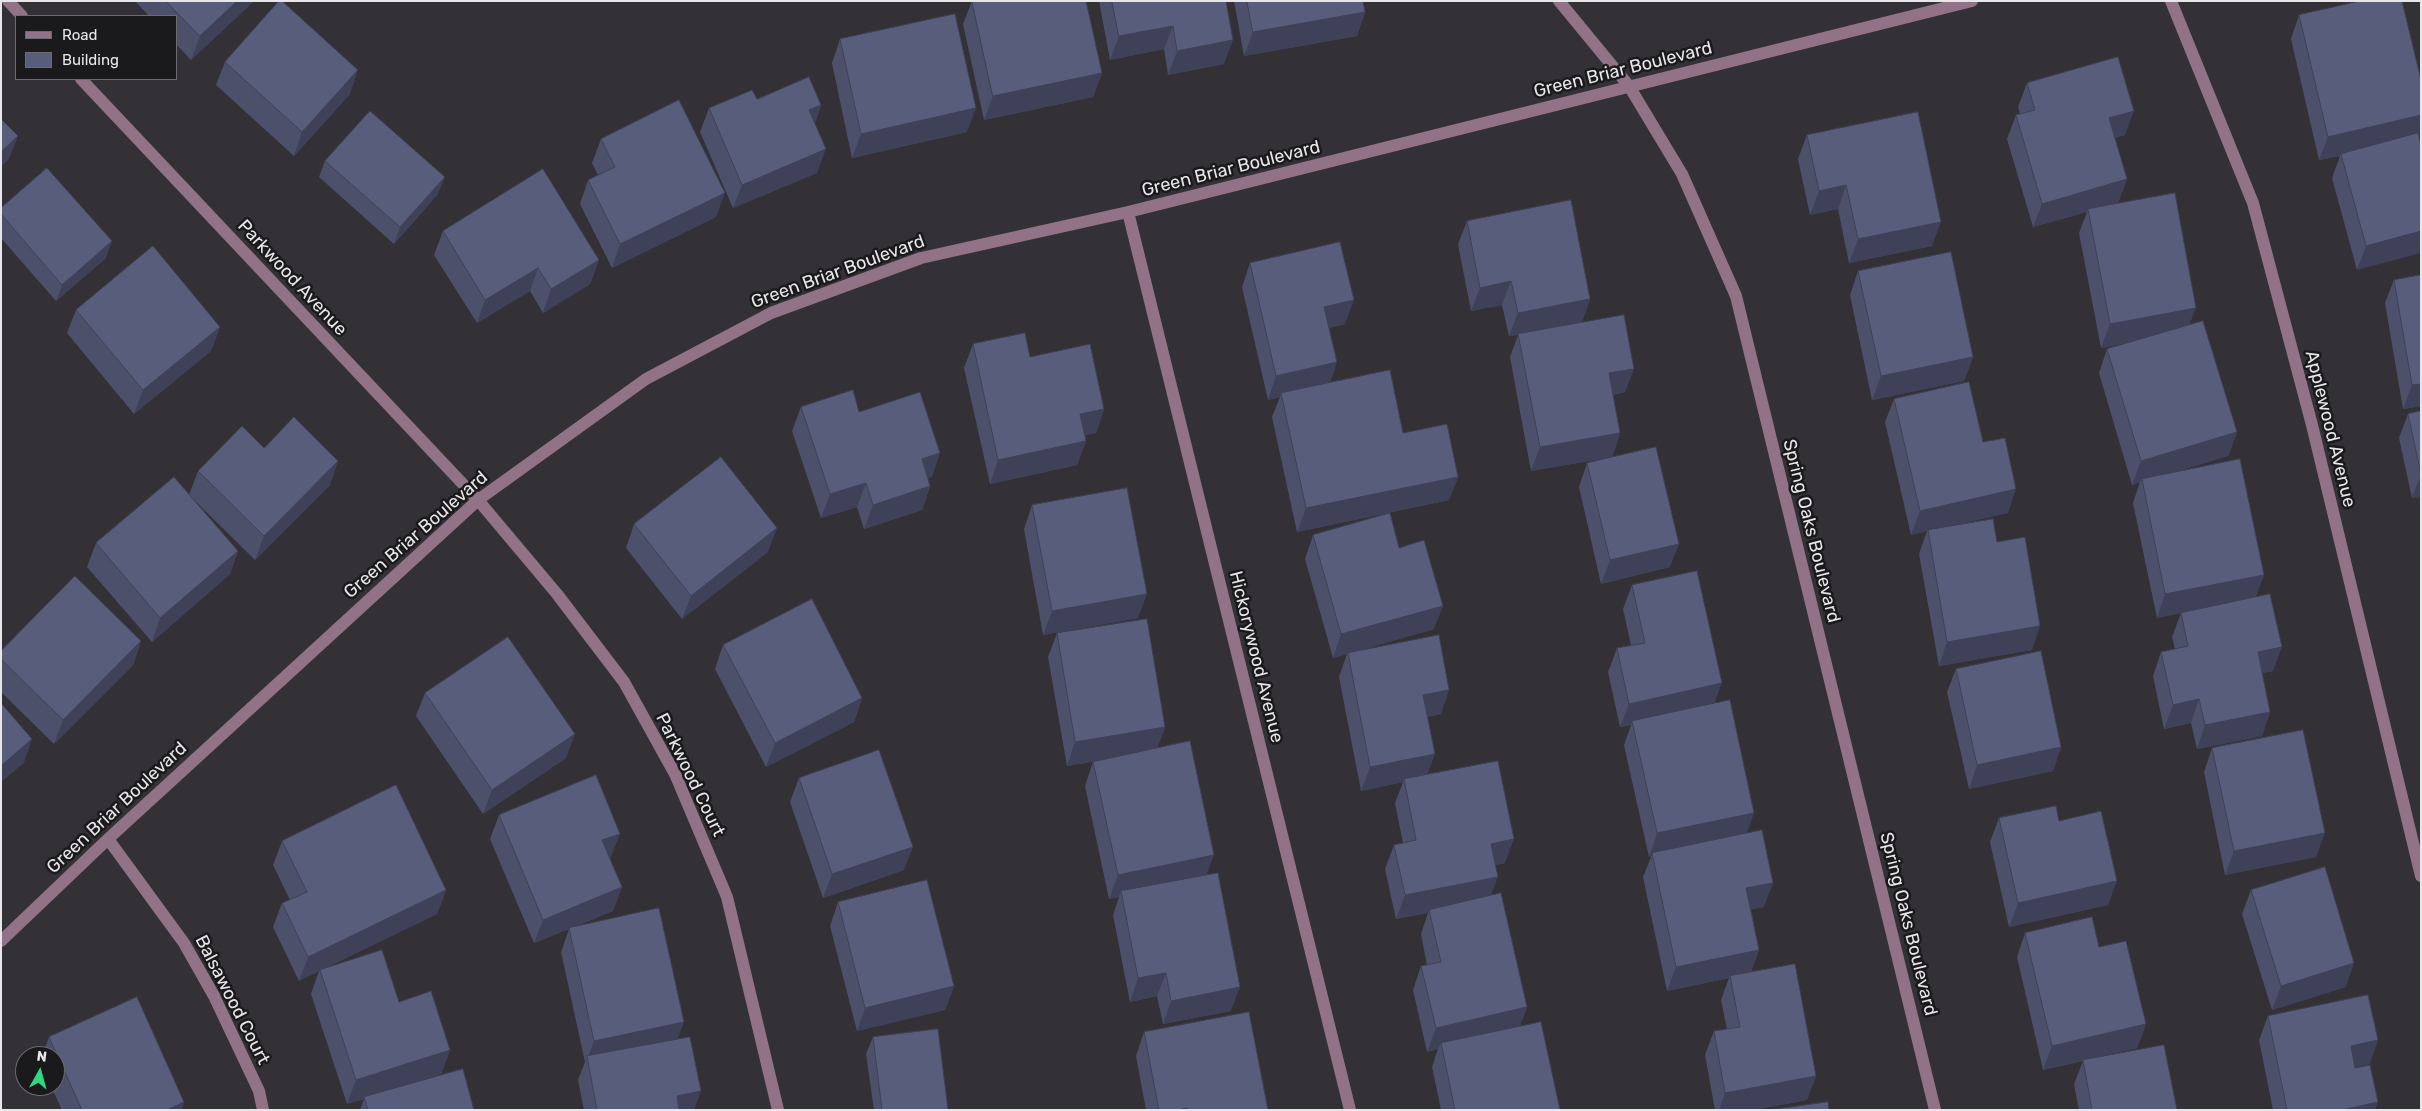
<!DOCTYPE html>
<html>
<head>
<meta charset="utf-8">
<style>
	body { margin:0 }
	#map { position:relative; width:2422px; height:1111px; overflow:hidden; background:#333135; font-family:Rubik,sans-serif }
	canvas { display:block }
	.frame { position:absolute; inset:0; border:2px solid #e7e6e9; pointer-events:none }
	.legend { position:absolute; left:15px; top:15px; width:162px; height:65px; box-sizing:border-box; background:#1a191b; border:1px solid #6c6b6d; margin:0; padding:6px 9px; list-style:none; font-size:15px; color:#e7e6e9 }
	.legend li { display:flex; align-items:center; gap:10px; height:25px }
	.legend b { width:25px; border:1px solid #6c6b6d }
	.north { position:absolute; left:15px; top:1046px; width:50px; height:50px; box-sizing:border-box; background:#1a191b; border:1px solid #6c6b6d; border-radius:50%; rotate:7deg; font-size:14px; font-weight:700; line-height:20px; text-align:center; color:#e7e6e9 }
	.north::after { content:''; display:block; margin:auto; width:18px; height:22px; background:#31d882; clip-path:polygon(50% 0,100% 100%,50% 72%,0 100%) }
</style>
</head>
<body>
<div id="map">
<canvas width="2422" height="1111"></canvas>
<div class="frame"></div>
<ul class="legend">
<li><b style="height:6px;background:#917287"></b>Road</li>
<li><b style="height:14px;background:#585d7c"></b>Building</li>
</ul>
<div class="north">N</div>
</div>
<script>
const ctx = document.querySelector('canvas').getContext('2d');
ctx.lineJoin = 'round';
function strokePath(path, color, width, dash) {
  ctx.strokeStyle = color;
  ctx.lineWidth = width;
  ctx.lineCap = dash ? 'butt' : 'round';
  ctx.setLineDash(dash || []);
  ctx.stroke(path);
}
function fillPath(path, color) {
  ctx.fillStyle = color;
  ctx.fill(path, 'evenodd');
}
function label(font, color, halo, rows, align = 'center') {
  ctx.font = font + ' Rubik,sans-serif';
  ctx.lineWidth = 5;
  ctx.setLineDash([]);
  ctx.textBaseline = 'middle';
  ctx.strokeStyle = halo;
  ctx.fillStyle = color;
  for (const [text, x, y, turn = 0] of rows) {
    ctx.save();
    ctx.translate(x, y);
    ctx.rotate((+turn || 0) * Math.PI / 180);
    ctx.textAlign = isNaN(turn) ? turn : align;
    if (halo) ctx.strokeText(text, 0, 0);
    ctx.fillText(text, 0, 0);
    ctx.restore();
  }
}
const minor = new Path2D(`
	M8,1L22,16
	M1559,1L1629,86L1682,174L1736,296L1935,1110
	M2171,1L2253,203L2312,425L2421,876
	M81,79L478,500L557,594L624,682L675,774L727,897L778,1110
	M1128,212L1350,1110
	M108,839L184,943L214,996L259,1091L263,1110
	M1,941L108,839L478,500L646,379L771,313L921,258L1128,212L1972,1`);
const wall = new Path2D(`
	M135,1H254L191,60L176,44V16H149Z
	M972,1H1086L1102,73L1093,97L984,120L963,24Z
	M1099,1H1226L1224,64L1168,75L1164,49L1110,60Z
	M1234,1H1363L1365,12L1357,36L1244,56Z
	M2299,15L2421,80V135L2420,137H2419L2357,270L2332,178L2340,156L2319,160L2291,39Z
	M840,39L967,132L852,158L832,63Z
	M225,62L350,94L294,156L216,85Z
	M2027,83L2125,135L2115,138L2127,179L2118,203L2108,206L2190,325L2237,432L2228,456L2175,472L2264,575L2255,597L2273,671L2262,673L2270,712L2262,736L2197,749L2191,723L2164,729L2153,676L2161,652L2175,649L2172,637L2181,613L2157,618L2133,503L2140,482L2132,485L2099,373L2107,349L2131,342L2101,348L2079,233L2087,212L2033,227L2007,139L2016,115L2020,114L2018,107Z
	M757,99L821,105L815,123L817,173L733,208L700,132L709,108Z
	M1807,135L1932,246L1849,263L1838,209L1810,215L1798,159Z
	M601,139L716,217L612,268L580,204L588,180L598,175L592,163Z
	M325,161L438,194L394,244L319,177Z
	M1,208L106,258L56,301L1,238Z
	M1467,221L1590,299L1582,322L1625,392L1613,395L1620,433L1612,457L1531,471L1510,357L1518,335L1509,336L1502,305L1471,311L1458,244Z
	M443,231L599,260L590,284L543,313L530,291L477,323L434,255Z
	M1250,263L1345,324L1329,328L1330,383L1403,433L1458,477L1449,500L1297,532L1272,417L1280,397L1268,400L1242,287Z
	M1858,271L1973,357L1964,381L1872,400L1850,295Z
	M2394,280L2421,406L2403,409L2385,303Z
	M76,310L220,327L211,351L134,414L67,333Z
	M973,344L1030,357L1104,409L1096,433L1085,435L1086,441L1077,465L990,484L964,368Z
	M1894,399L1983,442L2008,513L1950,526L1997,542L2032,650L1939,666L1919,554L1927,531L1911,535L1885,422Z
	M801,407L932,477L928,478L930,486L922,510L864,529L857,507L821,518L792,431Z
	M2421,411V497L2412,498L2399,438L2408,414Z
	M264,448L338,461L330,485L255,560L192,498L238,551L230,574L152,642L87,567L96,543L189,495L198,471Z
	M1587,463L1670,567L1601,584L1579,487Z
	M1032,505L1138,618L1043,635L1024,529Z
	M634,524L768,552L682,619L626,548Z
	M1313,535L1399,548L1434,629L1361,650L1441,714L1427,717V775L1505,863L1496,865L1491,896L1527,1007L1520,1026L1560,1110H1441L1432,1067L1438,1049L1427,1052L1413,990L1421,966L1427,965L1421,934L1428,913L1396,919L1385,869L1394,845L1403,843L1395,803L1403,782L1361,791L1339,677L1347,654L1333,658L1305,559Z
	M1632,585L1715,703L1764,907L1751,909L1759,950L1751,972L1816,1076L1807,1100L1754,1110H1715L1705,1055L1714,1031L1727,1029L1721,1000L1729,978L1667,991L1643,877L1651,857H1649L1624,745L1631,725L1620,727L1608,672L1617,648L1631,645L1623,609Z
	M1057,633L1165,727L1157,748L1207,875L1231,1011L1163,1024L1157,996L1130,1002L1113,915L1119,897L1109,899L1085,786L1093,762L1103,760L1067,766L1048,657Z
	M141,641L133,665L54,744L1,692V651Z
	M723,645L862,698L854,722L766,767L715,669Z
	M1956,669L2061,747L2053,771L1969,789L1947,692Z
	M425,693L566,758L483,814L416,716Z
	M2212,748L2316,857L2225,875L2204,772Z
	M799,778L904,870L823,898L790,802Z
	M499,815L611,857L609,858L622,887L613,911L574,927L678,1039L694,1110H584L578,1080L585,1062L561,952L569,929L534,943L490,839Z
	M1999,818L2059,821L2108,905L2009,927L1990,842Z
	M282,841L446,890L437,914L325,968L399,1002L450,1050L441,1074L403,1086L474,1110H360L364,1099L347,1104L311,994L319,971L299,981L273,927L282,903L290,900L273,865Z
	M2251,890L2346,987L2272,1010L2242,914Z
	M838,902L954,986L945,1010L857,1031L830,926Z
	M2025,933L2099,947L2146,1024L2137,1048L2092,1058L2177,1110H2079L2074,1084L2083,1061L2043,1070L2017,957Z
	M2268,1016L2370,1064L2355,1067L2375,1110H2273L2259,1040Z
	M1144,1032L1268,1110H1146L1136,1056Z
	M49,1037L182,1110H62L51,1086H55V1056H42Z
	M873,1037L948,1110H874L866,1054Z`);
const shadedWall = new Path2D(`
	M237,1H254L191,60L200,36Z
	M1365,12L1357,36L1244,56L1253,32Z
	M1173,26L1164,49L1110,60L1119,36Z
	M1233,40L1224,64L1168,75L1177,51Z
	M358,70L350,94L294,156L302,132Z
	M1102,73L1093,97L984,120L993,96Z
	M821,105L813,129L809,110Z
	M976,108L967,132L852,158L861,134Z
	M2134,111L2125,135L2100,142L2109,118Z
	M2421,115V135L2420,137L2341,155V154L2340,156L2319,160L2328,137Z
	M18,136L9,159L1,167V152Z
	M826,149L817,173L733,208L742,185Z
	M445,177L438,194L394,244L400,227Z
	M2127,179L2118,203L2088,211V209L2087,212L2033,227L2042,204Z
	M1846,185L1838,209L1810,215L1819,191Z
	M725,193L716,217L612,268L620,244Z
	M1941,222L1932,246L1849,263L1858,239Z
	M2421,231V253L2357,270L2366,246Z
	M112,241L106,258L56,301L62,285Z
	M599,260L590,284L543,313L551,289Z
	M538,268L530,291L477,323L485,300Z
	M1511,281L1502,305L1471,311L1480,288Z
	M1590,299L1582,322L1509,336L1518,313Z
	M1354,300L1345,324L1316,331L1324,307Z
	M2196,308L2187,331L2101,348L2110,324Z
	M220,327L211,351L134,414L143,390Z
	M1973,357L1964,381L1872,400L1881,376Z
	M1337,362L1329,386L1281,393L1280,397L1268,400L1276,376Z
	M1634,369L1625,392L1601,397L1609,373Z
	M2421,384V406L2403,409L2412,385Z
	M1104,409L1096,433L1071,438L1080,414Z
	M2237,432L2228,456L2142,482V479L2140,482L2132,485L2141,461Z
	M1620,433L1612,457L1531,471L1540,447Z
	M1086,441L1077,465L990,484L998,460Z
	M940,453L932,477L913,483L922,459Z
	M338,461L330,485L255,560L264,536Z
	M2421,474V497L2412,498Z
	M1458,477L1449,500L1297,532L1306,508Z
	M866,483L857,507L821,518L830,494Z
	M930,486L922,510L864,529L873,505Z
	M2016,489L2008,513L1928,531V530L1927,531L1911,535L1920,511Z
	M777,528L768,552L682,619L691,596Z
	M1679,544L1670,567L1601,584L1610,560Z
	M238,551L230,574L152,642L160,618Z
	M2264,575L2255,599L2157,618L2165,594Z
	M1147,594L1138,618L1043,635L1052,611Z
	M1443,606L1434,629L1333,658L1341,634Z
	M2040,626L2032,650L1939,666L1947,642Z
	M141,641L133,665L54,744L63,720Z
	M2282,647L2273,671L2249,676L2258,652Z
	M1722,683L1713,707L1632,721L1631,725L1620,727L1629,704Z
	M1449,690L1441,714L1415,719L1423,695Z
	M862,698L854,722L766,767L775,743Z
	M2199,699L2191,723L2164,729L2173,705Z
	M2270,712L2262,736L2197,749L2205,725Z
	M1165,727L1156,751L1067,766L1075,742Z
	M575,734L566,758L483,814L492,790Z
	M32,739L24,763L1,782V766Z
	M2061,747L2053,771L1969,789L1977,765Z
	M1435,754L1426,778L1404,779L1403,782L1361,791L1370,767Z
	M1754,813L1746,836L1652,853L1651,857H1649L1657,833Z
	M2325,833L2316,857L2225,875L2234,851Z
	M620,834L611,857L593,864L602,840Z
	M1514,839L1505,863L1482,868L1491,844Z
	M913,847L904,870L823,898L832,874Z
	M1214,855L1205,879L1121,891L1119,897L1109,899L1118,875Z
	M1498,877L1489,900L1429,910L1428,913L1396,919L1405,895Z
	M2117,881L2108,905L2009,927L2018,903Z
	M1773,883L1764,907L1738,912L1746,888Z
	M622,887L613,911L534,943L543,920Z
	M446,890L437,914L299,981L308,957Z
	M1759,950L1750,974L1730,976L1729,978L1667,991L1676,967Z
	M2354,963L2346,987L2272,1010L2281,986Z
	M1166,973L1157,996L1130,1002L1138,978Z
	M954,986L945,1010L857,1031L865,1008Z
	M1240,987L1231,1011L1163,1024L1171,1001Z
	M1527,1007L1518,1031L1441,1043L1438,1049L1427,1052L1436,1028Z
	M684,1022L675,1046L587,1059L594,1041Z
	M2146,1024L2137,1048L2043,1070L2052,1046Z
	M2378,1040L2370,1064L2342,1070L2351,1046Z
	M450,1050L441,1074L365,1099L364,1097V1099L347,1104L356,1080Z
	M1816,1076L1807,1100L1754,1110H1719L1725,1093Z
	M701,1091L694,1110H672L677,1096Z
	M184,1102L182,1110H167Z
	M2378,1102L2375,1110H2342Z`);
const building = new Path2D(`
	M166,1H237L200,36Z
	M279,1H282L358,70L302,132L225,62Z
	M972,1H1086L1102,73L993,96Z
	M1112,1H1226L1233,40L1177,51L1173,26L1119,36Z
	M1247,1H1363L1365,12L1253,32Z
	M2360,1H2402L2421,80V115L2328,137L2299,15Z
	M955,14L976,108L861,134L840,39Z
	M2118,57L2134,111L2109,118L2127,179L2042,204L2016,115L2035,110L2027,83Z
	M809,77L821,105L809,110L826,149L742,185L709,108L752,90L757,99Z
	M679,100L725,193L620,244L588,180L615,167L601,139Z
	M370,111L445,177L400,227L325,161Z
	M1918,112L1941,222L1858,239L1846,185L1819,191L1807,135Z
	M1,119L18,136L1,152Z
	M2418,133L2421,145V231L2366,246L2341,154Z
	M47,168L112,241L62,285L1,214V208Z
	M543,169L599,260L551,289L538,268L485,300L443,231Z
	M2175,193L2196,308L2110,324L2088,209Z
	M1571,200L1590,299L1518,313L1511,281L1480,288L1467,221Z
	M1340,242L1354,300L1324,307L1337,362L1276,376L1250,263Z
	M153,246L220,327L143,390L76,310Z
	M1951,252L1973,357L1881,376L1858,271Z
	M2421,275V384L2412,385L2394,280Z
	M1624,315L1634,369L1609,373L1620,433L1540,447L1518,334Z
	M2203,321L2237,432L2141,461L2107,349Z
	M1025,333L1030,357L1090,344L1104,409L1080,414L1086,441L998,460L973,344Z
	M1390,370L1403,433L1447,424L1458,477L1306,508L1281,393Z
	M1969,382L1983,442L2005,438L2016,489L1920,511L1894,399Z
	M853,390L859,412L920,392L940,453L922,459L930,486L873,505L866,483L830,494L801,407Z
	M2421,411V474L2408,414Z
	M294,417L338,461L264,536L198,471L242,426L264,448Z
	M1656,447L1679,544L1610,560L1587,463Z
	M721,457L777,528L691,596L634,524Z
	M2240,459L2264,575L2165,594L2142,479Z
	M174,477L238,551L160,618L96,543Z
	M1127,488L1147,594L1052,611L1032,505Z
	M1390,513L1399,548L1424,540L1443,606L1341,634L1313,535Z
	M1993,519L1997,542L2025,537L2040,626L1947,642L1928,530Z
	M1697,571L1722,683L1629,704L1617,648L1645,643L1632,585Z
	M75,576L141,641L63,720L1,659V651Z
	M2270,594L2282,647L2258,652L2270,712L2205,725L2199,699L2173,705L2161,652L2188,646L2181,613Z
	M812,599L862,698L775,743L723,645Z
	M1147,619L1165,727L1075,742L1057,633Z
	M1439,635L1449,690L1423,695L1435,754L1370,767L1348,653Z
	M508,637L575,734L492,790L425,693Z
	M2041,651L2061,747L1977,765L1956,669Z
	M1730,700L1754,813L1657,833L1632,721Z
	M1,703L32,739L1,766Z
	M2303,730L2325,833L2234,851L2212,748Z
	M1190,741L1214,855L1118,875L1093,762Z
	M879,750L913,847L832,874L799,778Z
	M1498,761L1514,839L1491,844L1498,877L1405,895L1394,845L1416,840L1404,779Z
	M596,775L620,834L602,840L622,887L543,920L499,815Z
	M396,785L446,890L308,957L282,903L307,892L282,841Z
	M2056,806L2059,821L2101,811L2117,881L2018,903L1999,818Z
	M1762,830L1773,883L1746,888L1759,950L1676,967L1652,853Z
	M2325,867L2354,963L2281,986L2251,890Z
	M1218,873L1240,987L1171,1001L1166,973L1138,978L1121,891Z
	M927,880L954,986L865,1008L838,902Z
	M1501,893L1527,1007L1436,1028L1421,966L1441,962L1429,910Z
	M659,908L684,1022L594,1041L569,928Z
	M2092,917L2099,947L2126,941L2146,1024L2052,1046L2025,933Z
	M382,950L399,1002L431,991L450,1050L356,1080L320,970Z
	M1795,964L1816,1076L1725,1093L1714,1031L1740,1027L1730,976Z
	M2368,995L2378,1040L2351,1046L2355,1068L2370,1065L2378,1102L2342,1110H2287L2268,1016Z
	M137,997L184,1102L167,1110H82L49,1037Z
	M1249,1012L1268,1110H1187V1108L1177,1110H1159L1144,1032Z
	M1541,1022L1560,1110H1455L1441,1043Z
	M938,1029L948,1110H882L873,1037Z
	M690,1037L701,1091L677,1096L679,1110H597L587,1056Z
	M2164,1045L2177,1110H2092L2083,1060Z
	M463,1069L474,1110H368L364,1097Z
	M1828,1102L1829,1110H1769Z`);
const streetNames = [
	["Green Briar Boulevard",1623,70,-14],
	["Green Briar Boulevard",1231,169,-14],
	["Green Briar Boulevard",838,272,-20],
	["Parkwood Avenue",292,278,47],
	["Applewood Avenue",2330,429,76],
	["Spring Oaks Boulevard",1811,531,76],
	["Green Briar Boulevard",416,535,-41],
	["Hickorywood Avenue",1256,657,76],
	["Parkwood Court",690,775,64],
	["Green Briar Boulevard",117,808,-43],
	["Spring Oaks Boulevard",1908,924,76],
	["Balsawood Court",232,1000,63]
];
strokePath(minor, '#917287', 12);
fillPath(wall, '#4c506b');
fillPath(shadedWall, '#3e4157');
fillPath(building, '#585d7c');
strokePath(building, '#3e4157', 1);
label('18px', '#e7e6e9', '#1a191b', streetNames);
</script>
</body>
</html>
